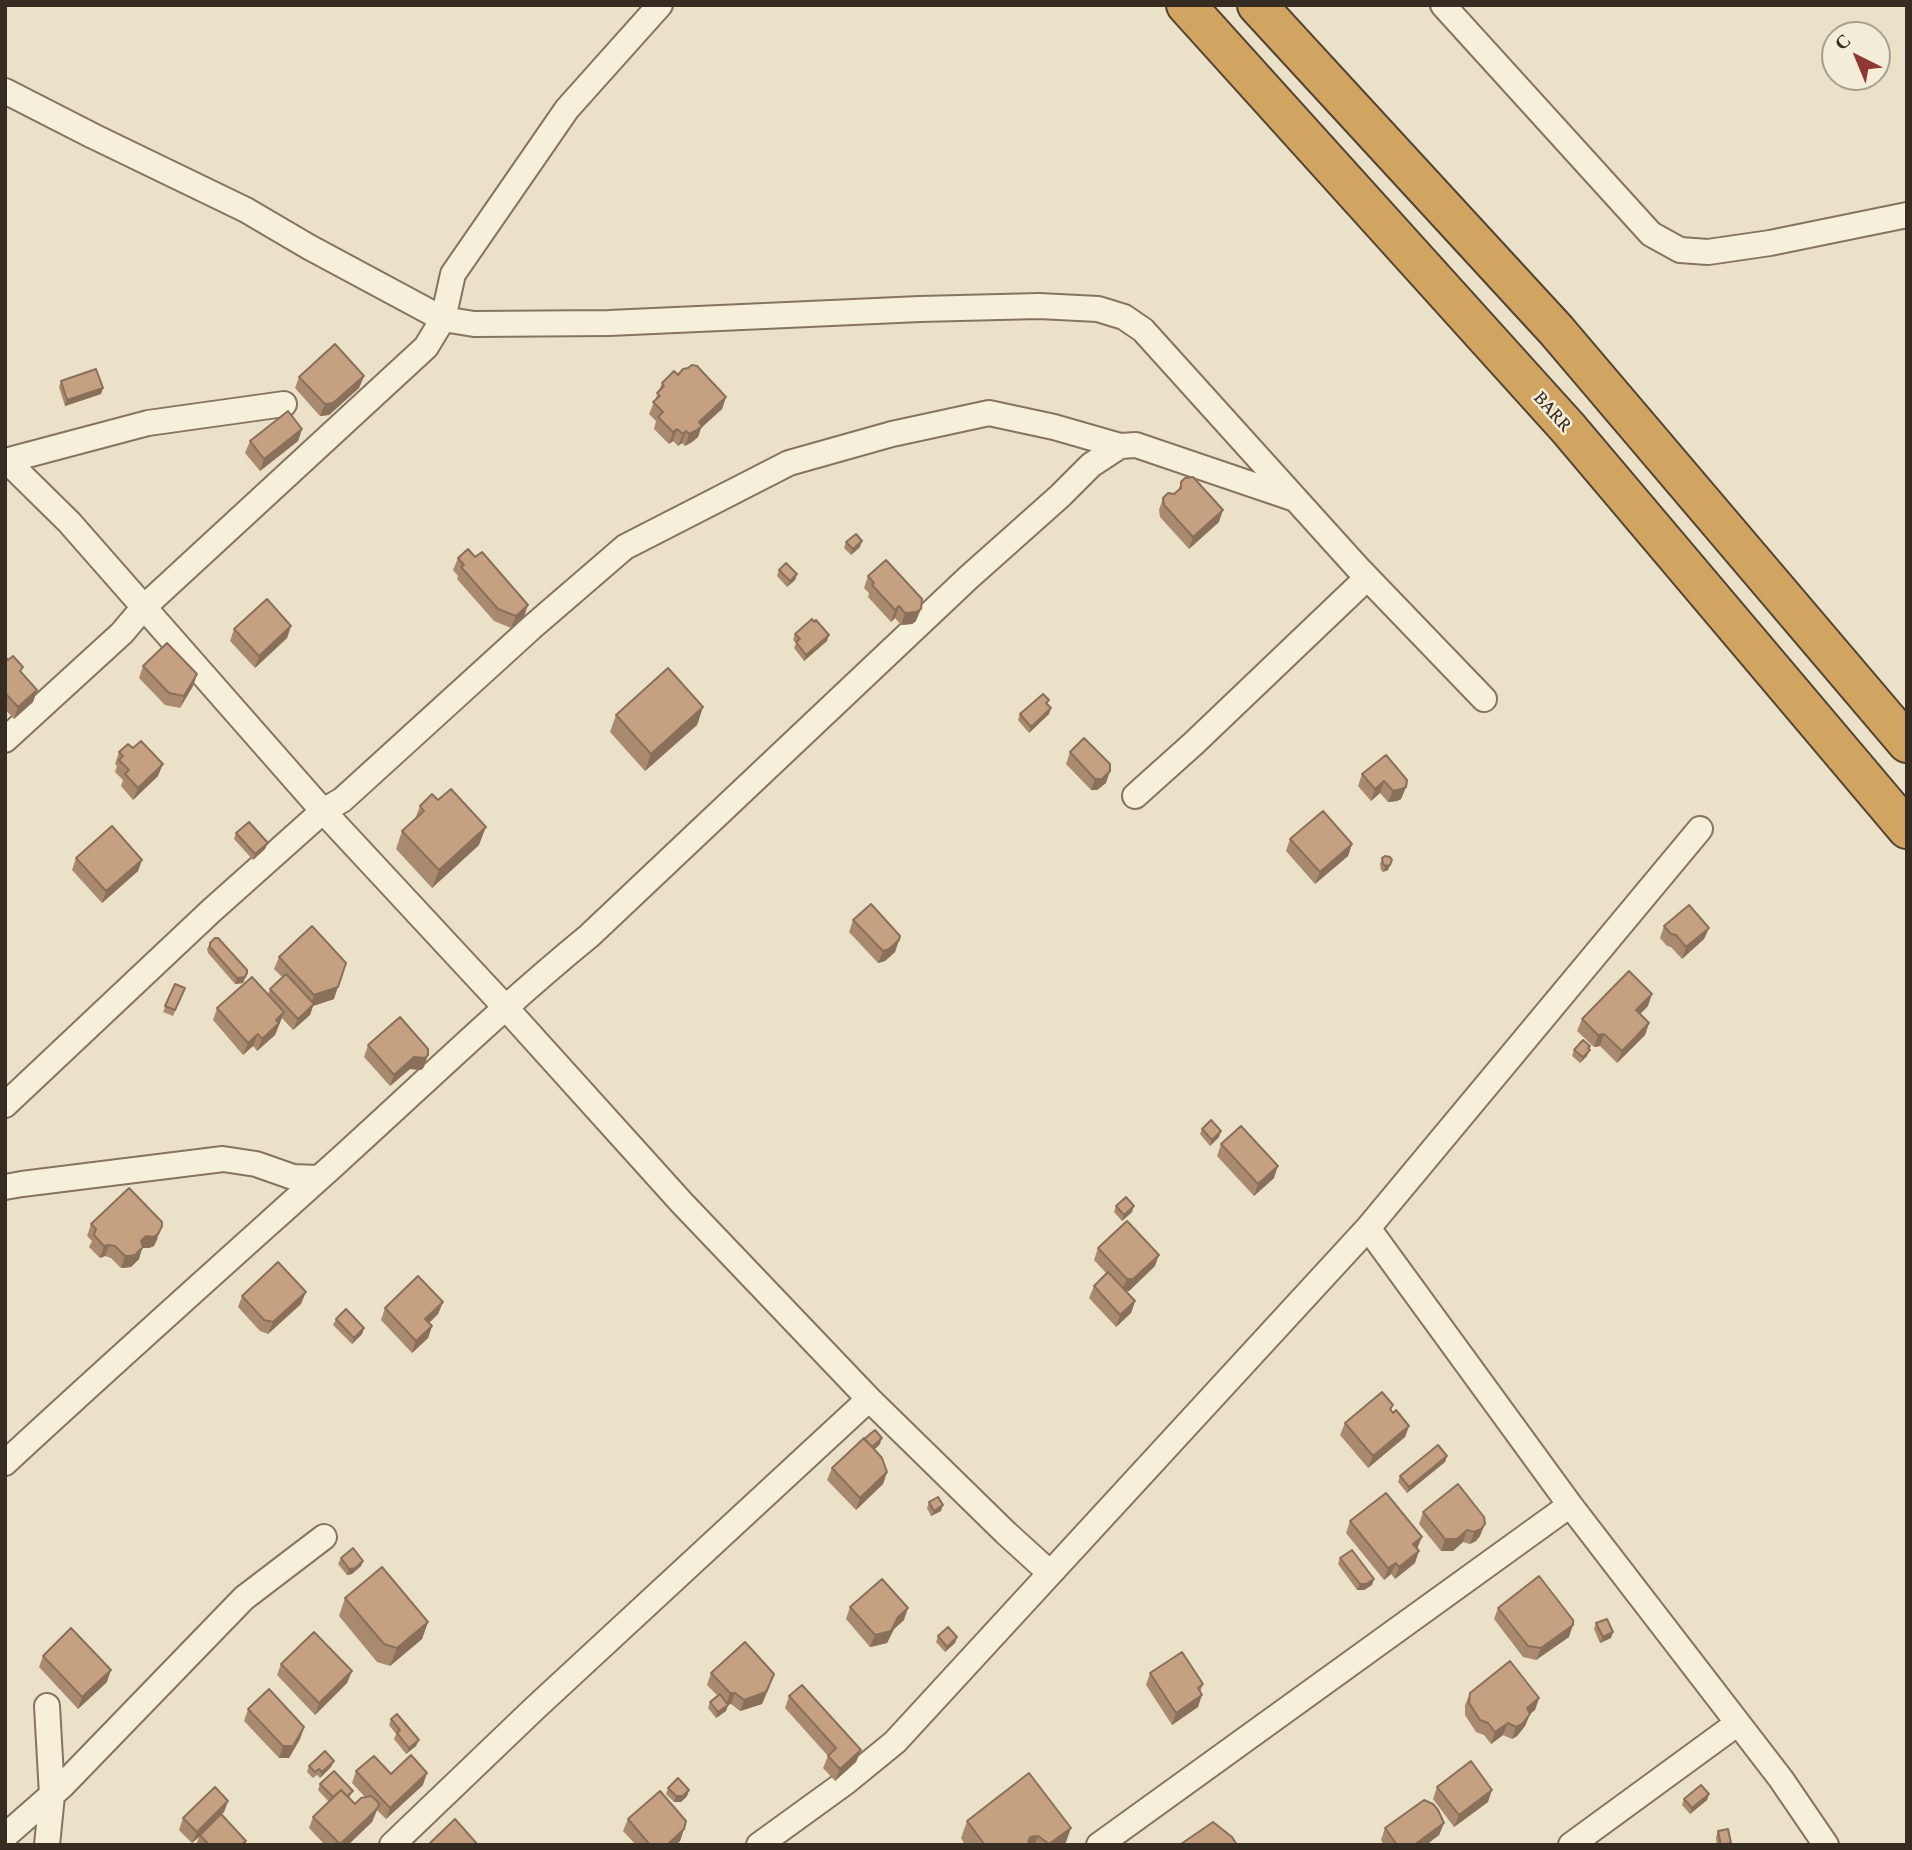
<!DOCTYPE html>
<html>
<head>
<meta charset="utf-8">
<style>
	body { margin:0 }
	#map { position:relative; width:1912px; height:1850px; overflow:hidden; background:#eae1c8; font-family:"Crimson Pro",serif }
	canvas { display:block }
	.frame { position:absolute; inset:0; border:7px solid #362c21; pointer-events:none }
	.north { position:absolute; left:1821px; top:21px; width:70px; height:70px; box-sizing:border-box; background:#f3ecd7; border:2px solid #a79f8e; border-radius:50%; rotate:317deg; font-size:19px; font-weight:700; line-height:28px; text-align:center; color:#362c21 }
	.north::after { content:''; display:block; margin:auto; width:24px; height:32px; background:#8e3734; clip-path:polygon(50% 0,100% 100%,50% 72%,0 100%) }
</style>
</head>
<body>
<div id="map">
<canvas width="1912" height="1850"></canvas>
<div class="frame"></div>
<div class="north">С</div>
</div>
<script>
const ctx = document.querySelector('canvas').getContext('2d');
ctx.lineJoin = 'round';
function strokePath(path, color, width, dash) {
  ctx.strokeStyle = color;
  ctx.lineWidth = width;
  ctx.lineCap = dash ? 'butt' : 'round';
  ctx.setLineDash(dash || []);
  ctx.stroke(path);
}
function fillPath(path, color) {
  ctx.fillStyle = color;
  ctx.fill(path, 'evenodd');
}
function label(font, color, halo, rows, align = 'center') {
  ctx.font = font + ' "Crimson Pro",serif';
  ctx.lineWidth = 5;
  ctx.setLineDash([]);
  ctx.textBaseline = 'middle';
  ctx.strokeStyle = halo;
  ctx.fillStyle = color;
  for (const [text, x, y, turn = 0] of rows) {
    ctx.save();
    ctx.translate(x, y);
    ctx.rotate((+turn || 0) * Math.PI / 180);
    ctx.textAlign = isNaN(turn) ? turn : align;
    if (halo) ctx.strokeText(text, 0, 0);
    ctx.fillText(text, 0, 0);
    ctx.restore();
  }
}
const minor = new Path2D(`
	M1443,5L1651,234L1680,250L1708,252L1770,243L1907,215
	M5,91L93,136L246,210L309,247L443,319L474,324L609,323L920,309L1039,306L1098,309L1124,317L1143,330L1357,567L1484,699
	M5,461L148,423L284,404
	M7,461L69,522L323,811L506,1008L682,1203L869,1399L1006,1533L1050,1573
	M5,740L122,633L143,608L426,347L443,319L453,274L567,109L660,5
	M1135,796L1193,744L1367,578
	M5,1105L211,911L323,811L342,800L531,628L625,547L789,463L892,434L989,413L1054,427L1120,446
	M5,1187L22,1184L223,1159L256,1164L293,1177L319,1178
	M1368,1228L1570,1505L1781,1779L1826,1845
	M5,1463C114,1362 225,1263 336,1163C420,1087 501,1008 589,936L968,578L1060,496L1091,465L1120,446L1136,445L1295,499
	M5,1836L62,1786L244,1598L324,1537
	M47,1845L52,1795L47,1706
	M392,1845L534,1709L869,1399
	M759,1845L846,1782L895,1742L1368,1228L1700,829
	M1099,1845L1570,1505
	M1571,1845L1738,1723`);
const motorway = new Path2D(`
	M1186,5L1568,428L1907,829
	M1257,5L1556,330L1907,743`);
const wall = new Path2D(`
	M678,375L726,397L722,409L701,428L698,437L692,442L685,446L682,443L678,446L673,441L669,444L654,429L656,421L649,414L662,383Z
	M364,376L359,388L329,415L320,416L295,388L299,377Z
	M61,381L103,388L101,394L65,406L59,387Z
	M302,429L298,441L260,471L245,453L250,441Z
	M1181,482L1219,522L1189,549L1160,517L1159,510L1163,498L1174,494L1178,491Z
	M846,542L860,547L851,555L844,548Z
	M458,558L524,617L511,628L494,621L457,579L458,576L453,570Z
	M779,570L797,574L795,580L787,587L777,576Z
	M868,576L916,621L912,624L901,625L895,618L891,622L868,597L869,593L864,588Z
	M291,626L287,638L255,668L230,641L234,629Z
	M795,634L827,641L804,661L794,648L796,643L793,640Z
	M5,657L37,690L33,702L14,719L5,709Z
	M143,666L197,674L193,686L180,708L165,705L139,678Z
	M1047,704L1049,714L1029,733L1018,720L1020,714Z
	M703,707L697,725L645,771L610,732L616,715Z
	M119,752L158,776L133,800L121,786L123,780L115,772L117,766L115,764Z
	M1070,752L1106,783L1097,790H1091L1066,764Z
	M1362,774L1406,787L1401,799L1397,801L1388,802L1380,793L1371,801L1358,786Z
	M420,806L479,845L432,888L396,849L402,831L415,819Z
	M236,833L265,849L253,860L234,839Z
	M1290,839L1352,844L1348,856L1315,884L1286,851Z
	M76,858L142,860L138,871L102,903L72,870Z
	M1382,858L1392,860L1388,870L1383,872L1381,870L1380,864Z
	M853,920L899,940L895,952L885,961L878,963L849,932Z
	M1664,926L1709,928L1704,939L1682,959L1671,947L1667,946L1660,938Z
	M210,943L247,973L243,983L235,984L208,953L207,949Z
	M279,957L334,999L313,1006L310,1015L293,1030L282,1018L275,1035L257,1051L253,1046L243,1055L213,1020L217,1008L268,994L270,989L282,977L274,969Z
	M175,984L185,988L173,1016L163,1012Z
	M1648,1006L1640,1014L1649,1023L1645,1035L1617,1063L1600,1046L1594,1047L1577,1031L1582,1019Z
	M368,1045L424,1067L421,1070L410,1069L390,1086L364,1057Z
	M1589,1049L1587,1056L1580,1063L1572,1056L1574,1050Z
	M1202,1129L1221,1131L1219,1137L1210,1146L1200,1134Z
	M1221,1144L1274,1178L1254,1196L1217,1156Z
	M1116,1206L1132,1212L1122,1221L1114,1212Z
	M91,1224L158,1238L154,1246L149,1248H142L139,1259L131,1267L121,1268L111,1258L105,1256L100,1258L89,1247L92,1241L87,1236Z
	M1098,1248L1155,1266L1129,1291H1125L1135,1301L1131,1313L1116,1327L1089,1298L1094,1286L1107,1274L1094,1260Z
	M242,1296L301,1304L268,1334L260,1331L238,1307Z
	M443,1302L438,1314L429,1323L432,1326L428,1338L412,1353L381,1320L385,1308Z
	M336,1319L364,1328L362,1334L352,1344L333,1325Z
	M1393,1405L1391,1411L1409,1426L1405,1437L1368,1468L1340,1435L1345,1423Z
	M880,1444L874,1449L887,1472L883,1484L856,1510L827,1480L832,1468Z
	M1447,1456L1445,1462L1407,1493L1398,1482L1400,1476Z
	M929,1502L941,1511L931,1516L927,1508Z
	M1423,1512L1480,1536L1476,1541L1470,1544L1463,1542L1453,1551H1441L1419,1524Z
	M1350,1521L1415,1563L1395,1579L1391,1574L1384,1580L1346,1533Z
	M341,1558L363,1561L361,1566L352,1574L347,1575L338,1564Z
	M1340,1558L1374,1579L1372,1585L1364,1590H1357L1338,1564Z
	M345,1598L428,1622L422,1639L390,1666L377,1662L339,1616Z
	M850,1607L904,1620L894,1629L887,1643L870,1647L846,1619Z
	M1498,1608L1569,1637L1536,1660L1523,1657L1494,1619Z
	M1596,1623L1611,1638L1600,1643L1594,1629Z
	M938,1636L957,1637L955,1643L945,1652L936,1642Z
	M43,1656L107,1682L78,1709L39,1667Z
	M281,1664L352,1671L347,1683L315,1715L277,1675Z
	M711,1673L770,1686L762,1704L740,1711L731,1704L728,1705L726,1711L716,1718L708,1708L710,1702L718,1696L707,1685Z
	M1150,1673L1203,1684L1200,1692L1198,1707L1172,1725L1146,1685Z
	M1470,1693L1539,1698L1535,1710L1530,1714L1525,1726L1517,1736L1512,1739L1503,1735L1491,1744L1484,1735L1476,1732L1465,1715V1705Z
	M789,1696L861,1750L856,1762L835,1781L823,1768L828,1756L785,1708Z
	M248,1709L304,1727L300,1739L289,1758H279L244,1721Z
	M391,1719L416,1746L406,1754L394,1739L396,1734L389,1725Z
	M334,1761L331,1767L320,1778L317,1775L313,1778L307,1772L309,1766Z
	M356,1771L391,1774L423,1785L386,1819L377,1810L372,1822L348,1845H325L309,1828L313,1817L329,1802L318,1790L320,1784L353,1791L349,1798L355,1804L365,1797L352,1783Z
	M1029,1773L1065,1845H965L961,1838L967,1821Z
	M1437,1787L1488,1802L1454,1827L1433,1799Z
	M668,1788L689,1790L687,1796L681,1802H674L666,1794Z
	M1709,1794L1707,1800L1690,1814L1682,1805L1684,1799Z
	M228,1801L224,1812L221,1815L246,1841L244,1845H196L199,1837L192,1843L179,1830L183,1818Z
	M628,1819L684,1829L680,1841L676,1845H636L623,1831Z
	M1444,1823L1439,1835L1426,1845H1384L1381,1840L1385,1828Z
	M1718,1831L1731,1843L1730,1845H1717L1716,1837Z`);
const shadedWall = new Path2D(`
	M364,376L359,388L329,415L320,416L325,404Z
	M103,388L101,394L65,406L67,400Z
	M726,397L722,409L701,428L698,437L692,442L685,446L689,434L699,422Z
	M302,429L298,441L260,471L264,459Z
	M677,429L673,441L669,444L673,432Z
	M686,431L682,443L678,446L683,434Z
	M1223,510L1219,522L1189,549L1193,537Z
	M862,541L860,547L851,555L853,549Z
	M797,574L795,580L787,587L790,581Z
	M528,605L524,617L511,628L516,616Z
	M899,606L895,618L891,622L895,610Z
	M921,609L916,621L912,624L901,625L905,613Z
	M291,626L287,638L255,668L259,656Z
	M829,635L827,641L804,661L806,655Z
	M197,674L193,686L180,708L184,696Z
	M37,690L33,702L14,719L18,707Z
	M703,707L697,725L645,771L651,754Z
	M1051,708L1049,714L1029,733L1031,727Z
	M163,764L158,776L133,800L138,788Z
	M1110,771L1106,783L1097,790H1091L1095,779Z
	M1384,781L1380,793L1371,801L1375,789Z
	M1406,787L1401,799L1397,801L1388,802L1393,791Z
	M486,827L479,845L432,888L439,870Z
	M268,843L265,849L253,860L255,854Z
	M1352,844L1348,856L1315,884L1320,872Z
	M142,860L138,871L102,903L106,891Z
	M1390,865L1388,870L1383,872L1386,866Z
	M1709,928L1704,939L1682,959L1686,947Z
	M899,940L895,952L885,961L878,963L883,951Z
	M247,973L243,983L235,984L237,978Z
	M338,987L334,999L313,1006L310,1015L293,1030L298,1019L310,1007L314,995Z
	M1652,994L1648,1006L1632,1022L1636,1010Z
	M284,1012L275,1035L257,1051L262,1039L276,1020Z
	M1649,1023L1645,1035L1617,1063L1622,1051Z
	M258,1034L253,1046L243,1055L248,1043Z
	M1604,1034L1600,1046L1594,1047L1598,1035Z
	M1590,1046L1587,1056L1580,1063L1583,1057Z
	M428,1055L424,1067L421,1070L410,1069L390,1086L394,1075L414,1057Z
	M1221,1131L1219,1137L1210,1146L1212,1140Z
	M1278,1166L1274,1178L1254,1196L1258,1184Z
	M1134,1206L1132,1212L1122,1221L1124,1215Z
	M162,1226L154,1246L149,1248H142L139,1259L131,1267L121,1268L125,1256L146,1236Z
	M109,1245L105,1256L100,1258L104,1246Z
	M1159,1255L1155,1266L1129,1291L1122,1290L1127,1279Z
	M306,1292L301,1304L268,1334L273,1322Z
	M1135,1301L1131,1313L1116,1327L1120,1315Z
	M443,1302L438,1314L421,1331L425,1319Z
	M432,1326L428,1338L412,1353L416,1341Z
	M364,1328L362,1334L352,1344L354,1338Z
	M1409,1426L1405,1437L1368,1468L1373,1456Z
	M882,1438L880,1444L870,1454L872,1448Z
	M1447,1456L1445,1462L1407,1493L1409,1487Z
	M887,1472L883,1484L856,1510L860,1498Z
	M943,1505L941,1511L931,1516L934,1511Z
	M1485,1524L1480,1536L1476,1541L1470,1544L1474,1532Z
	M1467,1530L1463,1542L1453,1551H1441L1445,1539Z
	M1422,1537L1417,1549L1413,1544Z
	M1419,1551L1415,1563L1395,1579L1399,1567Z
	M363,1561L361,1566L352,1574L347,1575L349,1569Z
	M1396,1563L1391,1574L1384,1580L1388,1568Z
	M1374,1579L1372,1585L1364,1590H1357L1360,1584Z
	M908,1608L904,1620L894,1629L887,1643L870,1647L875,1635Z
	M428,1622L422,1639L390,1666L397,1648Z
	M1573,1625L1569,1637L1536,1660L1541,1648Z
	M1613,1632L1611,1638L1600,1643L1603,1637Z
	M957,1637L955,1643L945,1652L947,1647Z
	M111,1670L107,1682L78,1709L82,1697Z
	M352,1671L347,1683L315,1715L319,1703Z
	M774,1674L762,1704L740,1711L744,1700Z
	M730,1693H735L731,1704L726,1705Z
	M1202,1695L1198,1707L1172,1725L1176,1713Z
	M1539,1698L1535,1710L1530,1714L1525,1726L1517,1736L1512,1739L1516,1727L1527,1708Z
	M728,1705L726,1711L716,1718L718,1712Z
	M1508,1723L1503,1735L1491,1744L1495,1732Z
	M304,1727L300,1739L289,1758H279L283,1746Z
	M419,1740L416,1746L406,1754L409,1748Z
	M861,1750L856,1762L835,1781L840,1769Z
	M334,1761L331,1767L320,1778L322,1772Z
	M427,1773L423,1785L386,1819L390,1808Z
	M689,1790L687,1796L681,1802H674L676,1796Z
	M1492,1790L1488,1802L1454,1827L1459,1815Z
	M1709,1794L1707,1800L1690,1814L1692,1808Z
	M228,1801L224,1812L201,1835H200L199,1837L192,1843L197,1832Z
	M379,1805L372,1822L348,1845H340Z
	M1444,1823L1439,1835L1426,1845H1414Z
	M1071,1828L1065,1845H1049Z
	M684,1829L680,1841L676,1845H667Z
	M1038,1836L1035,1845H1027L1030,1837Z`);
const building = new Path2D(`
	M335,344L364,376L333,403L325,404L299,377Z
	M692,365L697,366L726,397L699,422L702,426L697,430L689,434L686,431L683,434L677,429L673,432L658,417L663,412L653,402L660,396L657,393L664,386L662,383L674,371L678,375L683,369L688,368Z
	M96,369L103,388L67,400L61,381Z
	M288,411L302,429L264,459L250,441Z
	M1193,477L1223,510L1193,537L1164,505L1163,498L1168,493L1174,494L1181,488V482L1185,478Z
	M856,534L862,541L853,549L846,542Z
	M468,549L475,557L482,552L528,605L516,616L498,609L461,567L464,565L458,558Z
	M886,560L922,599L921,609L916,612L905,613L899,606L895,610L872,585L874,583L868,576Z
	M786,563L797,574L790,581L779,570Z
	M267,599L291,626L259,656L234,629Z
	M812,619L814,622L816,620L829,635L806,655L796,642L800,639L795,634Z
	M167,643L197,674L184,696L169,693L143,666Z
	M13,656L23,667L20,671L37,690L18,707L5,693V657L8,660Z
	M668,668L703,707L651,754L616,715Z
	M1043,694L1049,700L1046,703L1051,708L1031,727L1020,714Z
	M1084,738L1110,764V771L1102,779H1095L1070,752Z
	M141,741L163,764L138,788L125,774L129,770L119,760L123,756L119,752L128,744L133,748Z
	M1386,755L1407,780L1406,787L1402,789L1393,791L1384,781L1375,789L1362,774Z
	M451,789L486,827L439,870L402,831L424,811L420,806L432,794L438,800Z
	M1323,811L1352,844L1320,872L1290,839Z
	M249,822L268,843L255,854L236,833Z
	M112,826L142,860L106,891L76,858Z
	M1385,856L1390,857L1392,860L1390,865L1386,866L1383,864L1382,858Z
	M871,904L900,936L899,940L889,949L883,951L853,920Z
	M1689,905L1709,928L1686,947L1676,935L1671,934L1664,926Z
	M312,926L346,963L338,987L314,995L279,957Z
	M215,938H218L247,970V973L245,977L237,978L210,947V943Z
	M1629,971L1652,994L1636,1010L1649,1023L1622,1051L1604,1034L1598,1035L1582,1019Z
	M286,974L314,1004L298,1019L270,989Z
	M252,977L284,1012L276,1020L279,1023L262,1039L258,1034L248,1043L217,1008Z
	M175,984L185,988L175,1010L165,1006Z
	M400,1017L428,1049V1055L425,1058L414,1057L394,1075L368,1045Z
	M1583,1040L1590,1046L1588,1048L1590,1050L1583,1057L1574,1050Z
	M1211,1120L1221,1131L1212,1140L1202,1129Z
	M1241,1126L1278,1166L1258,1184L1221,1144Z
	M129,1188L162,1222V1226L158,1234L153,1237L146,1236L141,1241L143,1247L135,1255L130,1256H125L115,1246L109,1245L104,1246L94,1235L96,1229L91,1224Z
	M1126,1197L1134,1206L1124,1215L1116,1206Z
	M1127,1221L1159,1255L1133,1279H1127L1098,1248Z
	M278,1262L306,1292L273,1322L264,1320L242,1296Z
	M1108,1272L1135,1301L1120,1315L1094,1286Z
	M418,1276L443,1302L425,1319L432,1326L416,1341L385,1308Z
	M346,1309L364,1328L354,1338L336,1319Z
	M1382,1392L1393,1405L1390,1409L1393,1413L1396,1410L1409,1426L1373,1456L1345,1423Z
	M875,1430L882,1438L872,1447L864,1439Z
	M864,1438L882,1458L887,1472L860,1498L832,1468Z
	M1438,1445L1447,1456L1409,1487L1400,1476Z
	M1458,1484L1484,1517L1485,1524L1481,1529L1474,1532L1467,1530L1457,1539H1445L1423,1512Z
	M1386,1493L1422,1537L1413,1544L1419,1551L1399,1567L1396,1563L1388,1568L1350,1521Z
	M938,1497L943,1505L934,1511L929,1502Z
	M353,1548L363,1561L355,1568L349,1569L341,1558Z
	M1352,1550L1374,1579L1366,1584H1360L1340,1558Z
	M382,1567L428,1622L397,1648L384,1644L345,1598Z
	M1539,1576L1573,1620V1625L1541,1648L1528,1646L1498,1608Z
	M882,1579L908,1608L898,1617L891,1631L875,1635L850,1607Z
	M1607,1619L1613,1632L1603,1637L1596,1623Z
	M948,1627L957,1637L947,1647L938,1636Z
	M71,1628L111,1670L82,1697L43,1656Z
	M314,1632L352,1671L319,1703L281,1664Z
	M745,1642L774,1674L766,1692L744,1700L735,1693H730L711,1673Z
	M1182,1652L1203,1684L1198,1688L1202,1695L1176,1713L1150,1673Z
	M1510,1661L1539,1698L1527,1708L1530,1714L1522,1724L1516,1727L1508,1723L1495,1732L1488,1723L1480,1720L1469,1703L1470,1693Z
	M802,1685L861,1750L840,1769L828,1756L836,1748L789,1696Z
	M269,1689L304,1727L293,1746H283L248,1709Z
	M720,1694L728,1705L718,1712L710,1702Z
	M397,1714L419,1740L409,1748L397,1733L400,1730L391,1719Z
	M325,1751L334,1761L322,1772L319,1769L315,1772L309,1766Z
	M411,1755L427,1773L390,1808L356,1771L374,1756L391,1774Z
	M1471,1761L1492,1790L1459,1815L1437,1787Z
	M334,1771L353,1791L347,1796L341,1790L333,1797L320,1784Z
	M1029,1773L1071,1828L1049,1844L1038,1836L1030,1837L1028,1843L1030,1845H985L967,1821Z
	M678,1778L689,1790L683,1796H676L668,1788Z
	M1701,1785L1709,1794L1692,1808L1684,1799Z
	M215,1787L228,1801L197,1832L183,1818Z
	M341,1790L355,1804L361,1798L371,1796L377,1801L379,1805L376,1810L340,1844L313,1817Z
	M660,1791L686,1821L684,1829L667,1845H650L628,1819Z
	M1424,1800L1433,1804L1438,1810L1444,1823L1414,1845H1397L1385,1828Z
	M221,1814L246,1841L241,1845H209L200,1835Z
	M455,1819L478,1845H428Z
	M1213,1822L1232,1837L1237,1845H1181V1844Z
	M1728,1829L1731,1843L1721,1845L1718,1831Z`);
const streetNames = [
	["BARR",1553,411,48]
];
strokePath(minor, '#85745e', 28);
strokePath(motorway, '#534332', 42);
strokePath(minor, '#f6efda', 24);
strokePath(motorway, '#d1a461', 38);
fillPath(wall, '#a98a6f');
fillPath(shadedWall, '#8a705a');
fillPath(building, '#c5a081');
strokePath(building, '#8a705a', 2);
label('21px', '#362c21', '#f3ecd7', streetNames);
</script>
</body>
</html>
